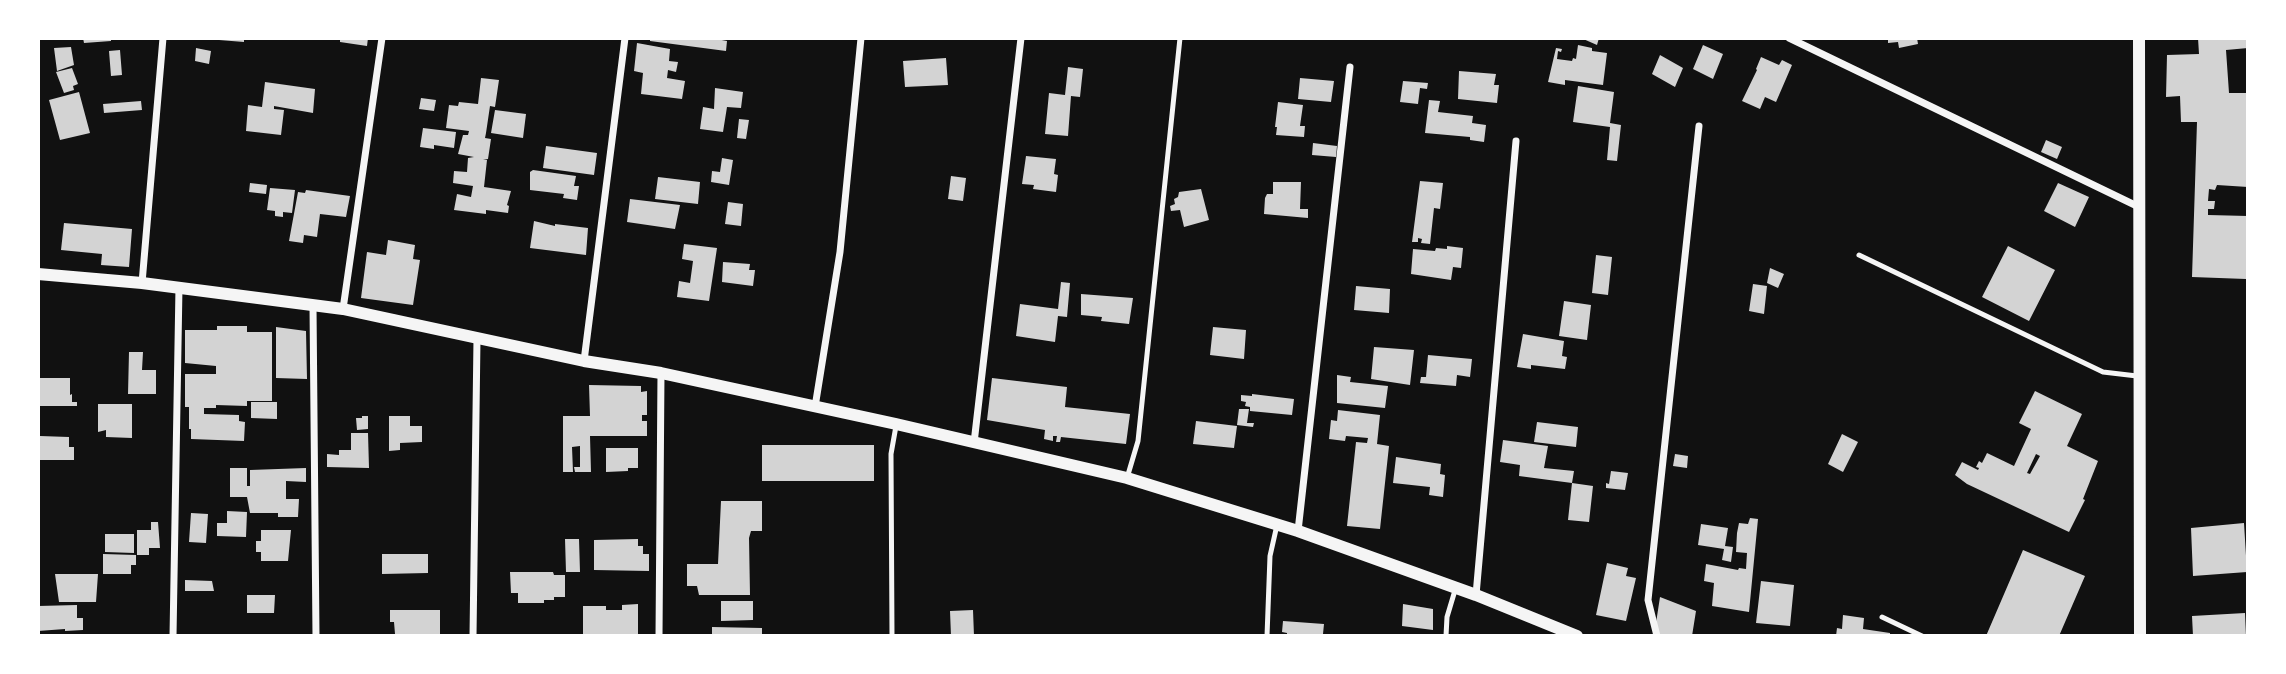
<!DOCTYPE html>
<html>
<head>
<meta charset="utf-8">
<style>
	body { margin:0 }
	#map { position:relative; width:2286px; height:674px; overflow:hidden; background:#111; font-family:"Libre Baskerville",serif }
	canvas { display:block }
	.frame { position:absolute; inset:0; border:40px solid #fff; pointer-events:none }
</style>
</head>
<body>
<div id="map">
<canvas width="2286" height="674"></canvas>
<div class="frame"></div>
</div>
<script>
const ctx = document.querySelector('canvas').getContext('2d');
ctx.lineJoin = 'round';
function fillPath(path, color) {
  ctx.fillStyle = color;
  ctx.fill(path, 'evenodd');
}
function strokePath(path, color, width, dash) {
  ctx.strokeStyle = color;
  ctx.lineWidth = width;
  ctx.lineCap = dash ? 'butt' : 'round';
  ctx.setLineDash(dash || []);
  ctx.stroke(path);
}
const building = new Path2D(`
	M83,38H111V41L84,43Z
	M219,38H244V42L219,40Z
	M340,38H368L367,46L340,42Z
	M650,38H711L727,41L726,51L650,41Z
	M1581,38H1599L1597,45Z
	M1888,38H1917L1918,44L1899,48L1898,42L1888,43Z
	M2198,38H2248V48L2226,50L2229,93H2248V187L2217,185L2215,190L2209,189L2208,201H2215L2214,209H2208V215L2248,216L2246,279L2192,277L2197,122H2181L2180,96L2166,97L2167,55L2199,54Z
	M637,43L670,49L669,61L678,62L676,72L668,70L667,78L685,81L682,99L641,94L643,73L634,71Z
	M1578,45L1592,48V51L1607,53L1603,85L1565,80V85L1548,82L1556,48L1562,49L1561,52L1558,51L1557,59L1572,61L1573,58L1576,59Z
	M1703,45L1723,54L1713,79L1693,69Z
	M71,47L74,65L57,71L54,48Z
	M196,48L211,51L209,64L195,61Z
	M120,50L122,75L111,76L109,51Z
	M1660,55L1683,68L1675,87L1652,74Z
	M1761,57L1779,65L1782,60L1792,65L1776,102L1765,97L1760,109L1742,101L1757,70L1756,69Z
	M946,58L948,85L905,87L903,61Z
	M1068,67L1083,69L1080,97L1071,96L1068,136L1045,134L1049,93L1065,95Z
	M72,68L78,84L73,86L74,90L64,93L56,72Z
	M1459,71L1496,74L1494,85H1499L1497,103L1458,99Z
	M481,78L499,80L495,107L490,106L486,133L485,138L491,139L488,159L483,160H487L484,187L511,191L507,205L509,206L508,213L486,210V214L454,210L457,194L471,197L473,186L453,183L454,171L467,172L468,158L474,157L458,154L463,135H468L469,131L446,128L449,105L458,106L459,102L478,104Z
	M1300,78L1334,81L1331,102L1298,99Z
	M1403,81L1428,83L1427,89L1420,88L1418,104L1400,102Z
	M265,82L315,89L313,113L274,106V109L284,110L281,135L246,131L248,105L262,107Z
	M1578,86L1614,92L1610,123L1621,125L1617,161L1607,160L1610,127L1573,122Z
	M715,88L743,92L741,108L727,107L723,132L700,129L703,107L714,109Z
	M79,92L90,133L60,140L49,100Z
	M421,98L436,100L434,111L419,109Z
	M1429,100L1440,101L1438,112L1473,116L1472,123L1486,125L1484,142L1470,140V137L1425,133Z
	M141,101L142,110L104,113L103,104Z
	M1278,102L1303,105L1300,126H1305L1304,137L1276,135L1277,127H1275Z
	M495,110L526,114L523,138L491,133Z
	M739,119L749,120L746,139L737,138Z
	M423,128L456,132L454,148L434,145V149L420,147Z
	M2046,140L2062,147L2057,159L2041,152Z
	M1313,143L1337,146L1336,157L1312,155Z
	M546,146L597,153L594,175L543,168Z
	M1026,156L1056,159L1054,174L1058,175L1056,192L1033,189L1034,185L1022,184Z
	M722,158L733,160L729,185L711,182L712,171L720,172Z
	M533,170L576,176L574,186H579L577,200L563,198L564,194L530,190V172Z
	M951,176L966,178L963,201L948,199Z
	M658,177L700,182L698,204L655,199Z
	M1420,181L1443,183L1440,209L1434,208L1430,244L1421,243L1422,239L1418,238V242H1412Z
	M1273,182H1301L1300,209H1308V218L1264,214L1265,198L1267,194H1273Z
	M250,183L267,185L266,194L249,192Z
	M2058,183L2089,197L2075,227L2044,211Z
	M270,188L295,190L292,213L283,212V217L275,216V211L267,210Z
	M1201,189L1209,220L1184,227L1180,210L1171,211L1170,206L1175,204L1174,199L1178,197L1179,192Z
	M306,190L350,196L346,217L320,214L317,237L304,235L303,243L289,241L298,192L305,193Z
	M630,199L680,205L675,229L627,222Z
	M728,202L743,204L741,226L725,224Z
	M534,221L555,226V224L588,228L586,255L530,248Z
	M64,223L132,229L129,267L101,265L102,254L61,250Z
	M388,240L415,245L413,259L420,260L413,305L361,298L367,252L386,255Z
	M684,244L717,248L709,301L677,297L679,281L690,283L693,261L682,259Z
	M1447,246L1463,248L1461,268L1453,267L1451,280L1411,274L1413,249L1435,251L1436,248L1447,249Z
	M2008,246L2055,270L2029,321L1982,297Z
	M1596,255L1612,257L1608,295L1592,293Z
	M723,262L750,264L749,270H755L753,286L722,282Z
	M1770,268L1784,274L1778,288L1767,283Z
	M1061,282L1070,283L1067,317L1058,316L1055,342L1016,336L1020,304L1058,309Z
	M1753,284L1767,286L1764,314L1749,311Z
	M1356,286L1390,289L1389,313L1354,310Z
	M1081,294L1133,298L1129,324L1101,321L1102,317L1081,315Z
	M1564,301L1591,305L1587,340L1559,336Z
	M217,326H247V332H272V401H247V406L216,405V408H204V414L239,415V421L245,422L244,441L191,439V429H189V407H185V374H216V366L185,363V330H217Z
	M276,327L306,331L307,379L276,378Z
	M1213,327L1246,330L1244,359L1210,355Z
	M1523,334L1564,341L1562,356L1567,357L1565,369L1531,365V369L1517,367Z
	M1374,347L1414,350L1410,385L1371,379Z
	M129,352H143L142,370H156V394H128Z
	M1428,355L1472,359L1470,377L1457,375L1456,386L1420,383L1421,377H1426Z
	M1337,375L1351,377L1350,382L1388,386L1385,408L1337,403Z
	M38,378H70V395L72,394V402H77V406H38Z
	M992,378L1067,387L1065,407L1130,414L1126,444L1061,437L1060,442H1056L1057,436H1053V441L1044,439L1045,430L987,420Z
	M589,385L641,386V392L647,391V415H642V421H647V436H590L591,472H575L574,467H580V446L572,447L573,472H563V416H590Z
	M2035,391L2082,414L2067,446L2098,461L2083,499L2085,500L2069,532L1967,484L1955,475L1962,462L1978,470L1979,468L1976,467L1979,461L1982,463L1987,453L2014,466L2031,429L2019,423ZM2036,454L2040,456L2030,474L2027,473Z
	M1252,394L1294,399L1292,415L1250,411V407L1245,406L1246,402L1241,401V395L1252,396Z
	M251,402H277V419L251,418Z
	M98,404H132V438L106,437V430L98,432Z
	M1239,409H1249L1247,423H1254L1253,427L1237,425Z
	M1338,410L1380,415L1377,444L1389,446L1380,529L1347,526L1356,442L1367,443L1368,438L1346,436L1345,441L1329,439L1331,420L1337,421Z
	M362,416H368V429L357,430L356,418H362Z
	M389,416H410V426H422V442L400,443V450L389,451Z
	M1196,421L1237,426L1234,448L1193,444Z
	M1537,422L1578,427L1576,447L1534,442Z
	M351,433H368L369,468L327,467V454L339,455V450H351Z
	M1842,434L1858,442L1843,472L1828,464Z
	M40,436L69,437V447H74V460H38Z
	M1503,440L1548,446L1544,468L1574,471L1572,483L1519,476L1520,465L1500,462Z
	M762,445H874V481H762Z
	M606,448H638V468H628V471L606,472Z
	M1675,454L1688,456L1687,468L1673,466Z
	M1396,457L1441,464L1440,474L1445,475L1443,497L1429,495L1430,487L1393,483Z
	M230,468H247V486H250V470L306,468V482L286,481V499H299L298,517H278V513H250L247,497H230Z
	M1611,471L1628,473L1625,490L1606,488V483L1609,484Z
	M1572,483L1593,486L1589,522L1568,520Z
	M721,501H762V531H751L749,538L750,595H699L697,586H687V564H718Z
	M227,511L247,512L246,537L217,536V523H227Z
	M191,513L208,514L206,543L189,542Z
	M1750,518L1758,519L1749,612L1712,606L1714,583L1704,581L1706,564L1738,570L1739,568L1746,569L1747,553L1736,552L1737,533L1739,523L1748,524Z
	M151,522H158L160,548H149V555H137V530H151Z
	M2244,523L2247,572L2193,576L2191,528Z
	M1701,524L1728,528L1725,546L1733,547L1731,562L1722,560L1724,549L1698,545Z
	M261,530H291L288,561H261V552H256V541H261Z
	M105,534H134V553L105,552Z
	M565,539H579L580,572H566Z
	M638,539V546H643V554H649V571L594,570V540Z
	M2023,550L2085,576L2059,636H1986Z
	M103,554L136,555V565H131V574H103Z
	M382,554H428V573L382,574Z
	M1607,563L1628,568L1626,576L1636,578L1626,621L1596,615Z
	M510,572H553L554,575H565V597H554V600H544V603H518V593H511Z
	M55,574H98L96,602H59Z
	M185,580L212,581L214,591H185Z
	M1761,581L1794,585L1790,626L1756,623Z
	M247,595H275L274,613H247Z
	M1660,597L1696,611L1692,636H1654Z
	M721,601H753V620L721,621Z
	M638,604V636H583V606H606V610H622V605Z
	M1403,604L1433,609V630L1402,626Z
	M77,605V618H83V630L65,631V629L38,631V606Z
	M390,610H440V634H395L394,622H390Z
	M973,610L974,636H951L950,611Z
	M2245,613L2246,636H2193L2192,616Z
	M1843,615L1864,618L1863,629L1890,633V636H1836L1837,628L1842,629Z
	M1283,621L1324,624L1323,634L1287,636V633L1282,632Z
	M712,627L762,628V636H712Z`);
const service = new Path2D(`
	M1859,255L2103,372L2137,376
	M1127,478L1138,441L1180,38
	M1882,617L1922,636
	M892,636L891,454L896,426
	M1267,636L1270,556L1277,525
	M1446,636L1447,617L1456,587`);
const minor = new Path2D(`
	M1789,38L2139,207
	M142,283L163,38
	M313,306L316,636
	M343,309L382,38
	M584,361L625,38
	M815,407L840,252L861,38
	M974,443L1021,38
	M1298,531L1350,67
	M1476,595L1516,141
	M173,636L179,287
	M473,636L477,339
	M659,636L661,373
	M1657,636L1648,600L1699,126`);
const tertiary = new Path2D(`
	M2139,38L2140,636
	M38,274L142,283L343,309L584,361L661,373L896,424L1127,478L1298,531L1476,595L1577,636`);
fillPath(building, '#d3d3d3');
strokePath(service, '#f5f5f5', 5);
strokePath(minor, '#f5f5f5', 7);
strokePath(tertiary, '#f5f5f5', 12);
</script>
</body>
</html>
